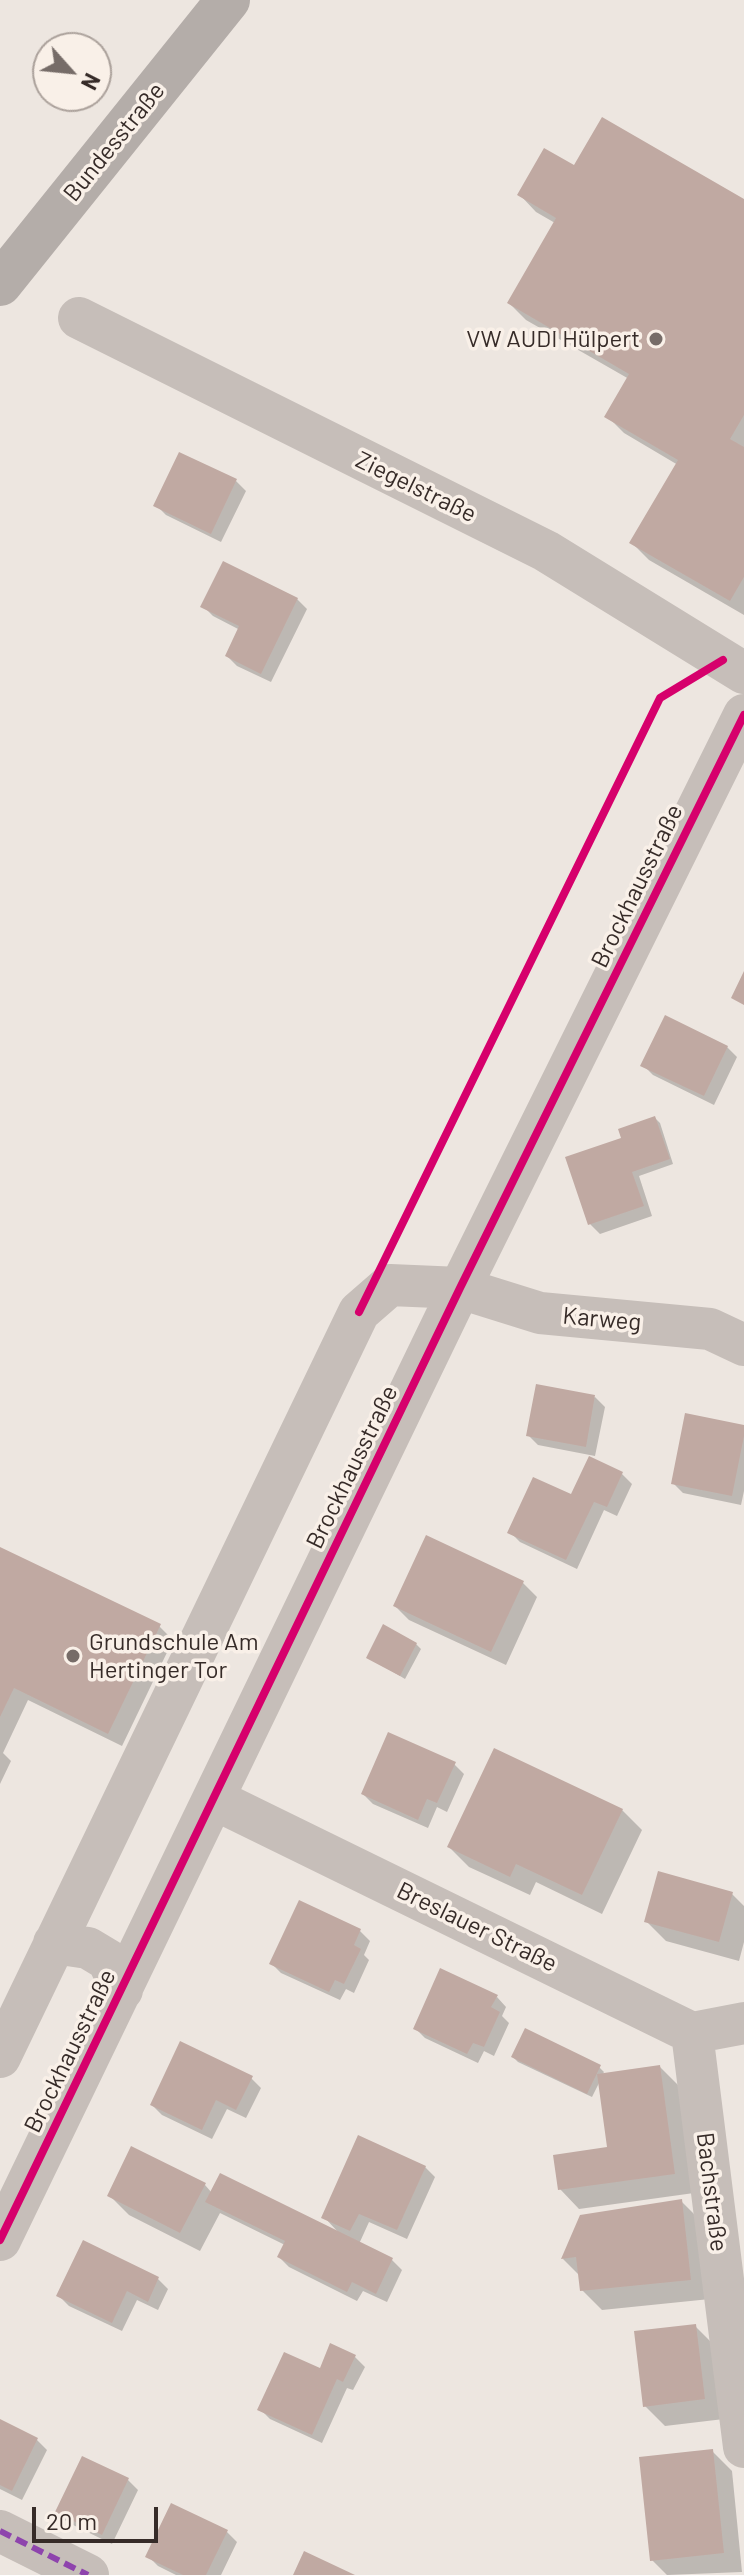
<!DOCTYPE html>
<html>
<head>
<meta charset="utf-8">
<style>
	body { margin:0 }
	#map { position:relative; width:744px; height:2575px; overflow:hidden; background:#ede6e0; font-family:Barlow,sans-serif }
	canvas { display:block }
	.north { position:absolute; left:32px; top:32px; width:80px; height:80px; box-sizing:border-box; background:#f9f0e8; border:2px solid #aba19b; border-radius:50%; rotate:117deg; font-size:22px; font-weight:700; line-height:32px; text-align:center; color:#362b28 }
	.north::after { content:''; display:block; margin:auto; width:28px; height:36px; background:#766c68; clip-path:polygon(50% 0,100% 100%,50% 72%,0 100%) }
	.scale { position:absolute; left:32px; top:2507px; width:126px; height:36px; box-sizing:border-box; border:4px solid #362b28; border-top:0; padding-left:10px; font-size:24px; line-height:28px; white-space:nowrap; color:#362b28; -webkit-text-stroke:6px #f9f0e8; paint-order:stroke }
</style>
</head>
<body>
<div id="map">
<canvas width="744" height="2575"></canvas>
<div class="north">N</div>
<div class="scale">20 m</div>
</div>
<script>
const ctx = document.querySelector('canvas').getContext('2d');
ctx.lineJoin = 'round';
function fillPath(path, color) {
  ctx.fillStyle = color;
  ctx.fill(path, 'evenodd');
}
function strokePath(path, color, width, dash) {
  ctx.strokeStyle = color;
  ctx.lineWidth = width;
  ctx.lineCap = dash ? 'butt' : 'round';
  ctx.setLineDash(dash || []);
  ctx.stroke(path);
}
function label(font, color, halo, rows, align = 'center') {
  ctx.font = font + ' Barlow,sans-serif';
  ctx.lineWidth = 7;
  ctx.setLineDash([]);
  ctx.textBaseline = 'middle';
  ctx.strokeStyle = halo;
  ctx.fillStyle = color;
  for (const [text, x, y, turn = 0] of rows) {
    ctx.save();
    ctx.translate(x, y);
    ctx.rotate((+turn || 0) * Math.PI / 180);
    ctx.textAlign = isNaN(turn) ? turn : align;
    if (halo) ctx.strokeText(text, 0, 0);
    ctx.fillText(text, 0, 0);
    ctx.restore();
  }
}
const shadow = new Path2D(`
	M575,167L744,202V615L649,560L632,543L678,465L624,433L607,416L629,379L526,320L509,303L555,223L536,212L520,195Z
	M236,481L246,491L221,542L166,515L156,505Z
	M297,599L307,609L271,682L237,666L227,656L240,630L213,616L203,606Z
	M727,1047L737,1057L714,1105L653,1075L643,1065Z
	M655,1118L660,1123L673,1164L639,1176L652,1216L600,1234L590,1224L624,1139Z
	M595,1397L605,1407L595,1456L538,1445L528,1435Z
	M744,1427V1491L741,1505L683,1493L673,1483Z
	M622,1474L632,1484L617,1516L604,1510L577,1569L520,1542L510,1532L572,1497Z
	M427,1538L523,1583L537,1597L506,1665L409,1620L395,1606Z
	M0,1549L159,1626L173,1640L122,1746L28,1700L3,1753L11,1761L0,1784Z
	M416,1644L421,1649L405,1679L368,1657Z
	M454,1764L464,1774L447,1812L437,1807L428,1828L373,1804L363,1794Z
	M622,1810L642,1830L602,1914L536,1882L530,1895L469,1867L449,1847Z
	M732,1894L744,1906V1942L739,1961L666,1941L646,1921Z
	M360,1931L370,1941L364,1955L369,1960L354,1993L346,1989L340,2000L281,1973L271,1963Z
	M497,1997L506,2007L502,2016L509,2023L494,2056L484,2051L478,2063L425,2038L415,2028Z
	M513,2057L599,2067L604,2072L602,2075L660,2067L680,2087L694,2193L579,2209L560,2189L609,2149L600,2081L592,2097L518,2062Z
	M251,2078L261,2088L246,2118L227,2109L212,2139L162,2115L152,2105Z
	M425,2167L435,2177L407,2239L369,2222L359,2244L392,2260L402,2270L387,2302L363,2291L357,2301L289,2267L279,2257L285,2245L220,2213L200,2251L129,2215L109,2195L205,2185L212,2193L339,2233L324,2217Z
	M681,2201L701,2221L710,2299L602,2310L582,2290L580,2276L563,2259L582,2217Z
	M84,2243L158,2279L168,2289L158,2310L137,2300L122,2331L69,2306L59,2296Z
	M695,2326L715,2346L724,2419L665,2426L645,2406Z
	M355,2357L365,2367L353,2390L347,2388L322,2443L270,2419L260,2409L321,2371Z
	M0,2422L37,2440L47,2450L22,2500L0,2489Z
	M712,2451L732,2471L742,2572L667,2575L652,2560Z
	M83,2458L128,2480L138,2490L112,2544L67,2522L57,2512Z
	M227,2532L237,2542L221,2575H176L158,2566L148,2556Z`);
const building = new Path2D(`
	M602,117L744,199V415L730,439L744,447V577L730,601L629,543L678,460L604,417L629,374L507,303L556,218L517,195L544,148L574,165Z
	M179,452L237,479L211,534L153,506Z
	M223,561L298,598L261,674L225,656L239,626L200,607Z
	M744,971V1005L731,998Z
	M665,1015L728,1046L704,1096L640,1066Z
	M655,1116L670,1159L632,1172L644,1206L588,1225L565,1157L621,1138L618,1129Z
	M536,1384L595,1395L586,1447L526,1436Z
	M685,1413L744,1425V1436L732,1496L671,1484Z
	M589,1456L623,1472L607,1507L594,1502L566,1560L507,1533L533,1477L571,1494Z
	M426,1535L524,1581L491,1652L393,1606Z
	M0,1547L161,1624L108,1734L14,1688L0,1717Z
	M383,1624L417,1643L400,1676L366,1658Z
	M388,1732L456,1762L437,1803L427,1799L418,1820L361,1794Z
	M494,1748L623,1809L582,1895L516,1864L510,1877L447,1847Z
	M658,1871L733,1892L719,1942L644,1922Z
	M299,1900L361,1929L354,1945L361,1949L344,1984L335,1980L329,1992L269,1964Z
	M440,1968L498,1995L491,2007L500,2012L484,2047L473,2043L467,2054L413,2029Z
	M525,2028L601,2065L587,2094L511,2057Z
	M180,2041L253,2076L236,2110L216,2100L202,2130L150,2105Z
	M660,2065L675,2174L558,2190L553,2155L607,2147L597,2074Z
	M358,2135L426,2166L397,2230L359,2214L350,2231L321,2218Z
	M131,2146L206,2183L180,2233L107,2196Z
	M220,2173L393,2258L376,2294L352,2282L347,2292L277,2257L285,2241L205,2202Z
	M682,2199L691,2280L580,2291L576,2257L561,2259L580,2215Z
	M83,2240L159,2277L148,2302L127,2291L112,2323L56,2296Z
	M696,2324L705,2399L643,2407L634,2331Z
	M330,2343L356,2355L343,2382L337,2379L312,2435L257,2410L284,2352L320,2368Z
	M0,2419L38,2438L12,2491L0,2485Z
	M713,2449L724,2553L650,2561L639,2457Z
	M82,2456L129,2478L102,2535L55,2512Z
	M171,2503L228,2530L206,2575H183L145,2557Z
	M304,2551L355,2575H293Z`);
const minor = new Path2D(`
	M79,318L546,551L744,673
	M214,1799L692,2033L744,2023
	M54,1943L88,1948L108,1960L122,1990
	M692,2033L744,2447
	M0,2057L359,1312L390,1285L460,1288L540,1313L710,1329L744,1345
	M0,2240L460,1288L744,715
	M0,2531L88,2575`);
const major = new Path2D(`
	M0,284L228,0`);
const quiet = new Path2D(`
	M0,2531L88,2575`);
const cycleway = new Path2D(`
	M359,1312L660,698L723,660
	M0,2240L460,1288L744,715`);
const markers = [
	[656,339,8,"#766c68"],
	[73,1656,8,"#766c68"]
];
const streetNames = [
	["Bundesstraße",114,142,-51],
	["Ziegelstraße",416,487,26],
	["Brockhausstraße",637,886,-64],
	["Karweg",602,1319,5],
	["Brockhausstraße",352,1467,-64],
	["Breslauer Straße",477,1927,26],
	["Brockhausstraße",70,2051,-64],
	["Bachstraße",712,2192,83]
];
const poiNames = [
	["VW AUDI Hülpert",640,339],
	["Grundschule Am",89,1642,"left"],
	["Hertinger Tor",89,1670,"left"]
];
fillPath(shadow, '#0003');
fillPath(building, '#c0a9a2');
strokePath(minor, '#c6beb9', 42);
strokePath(major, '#b4ada9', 44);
strokePath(quiet, '#8e44ad', 6, [12, 6]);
strokePath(cycleway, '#d6006c', 8);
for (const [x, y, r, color] of markers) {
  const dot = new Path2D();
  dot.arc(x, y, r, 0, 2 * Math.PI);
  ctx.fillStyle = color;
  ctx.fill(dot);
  strokePath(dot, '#f9f0e8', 3);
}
label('24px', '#362b28', '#f9f0e8', streetNames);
label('24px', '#362b28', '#f9f0e8', poiNames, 'right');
</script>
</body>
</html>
